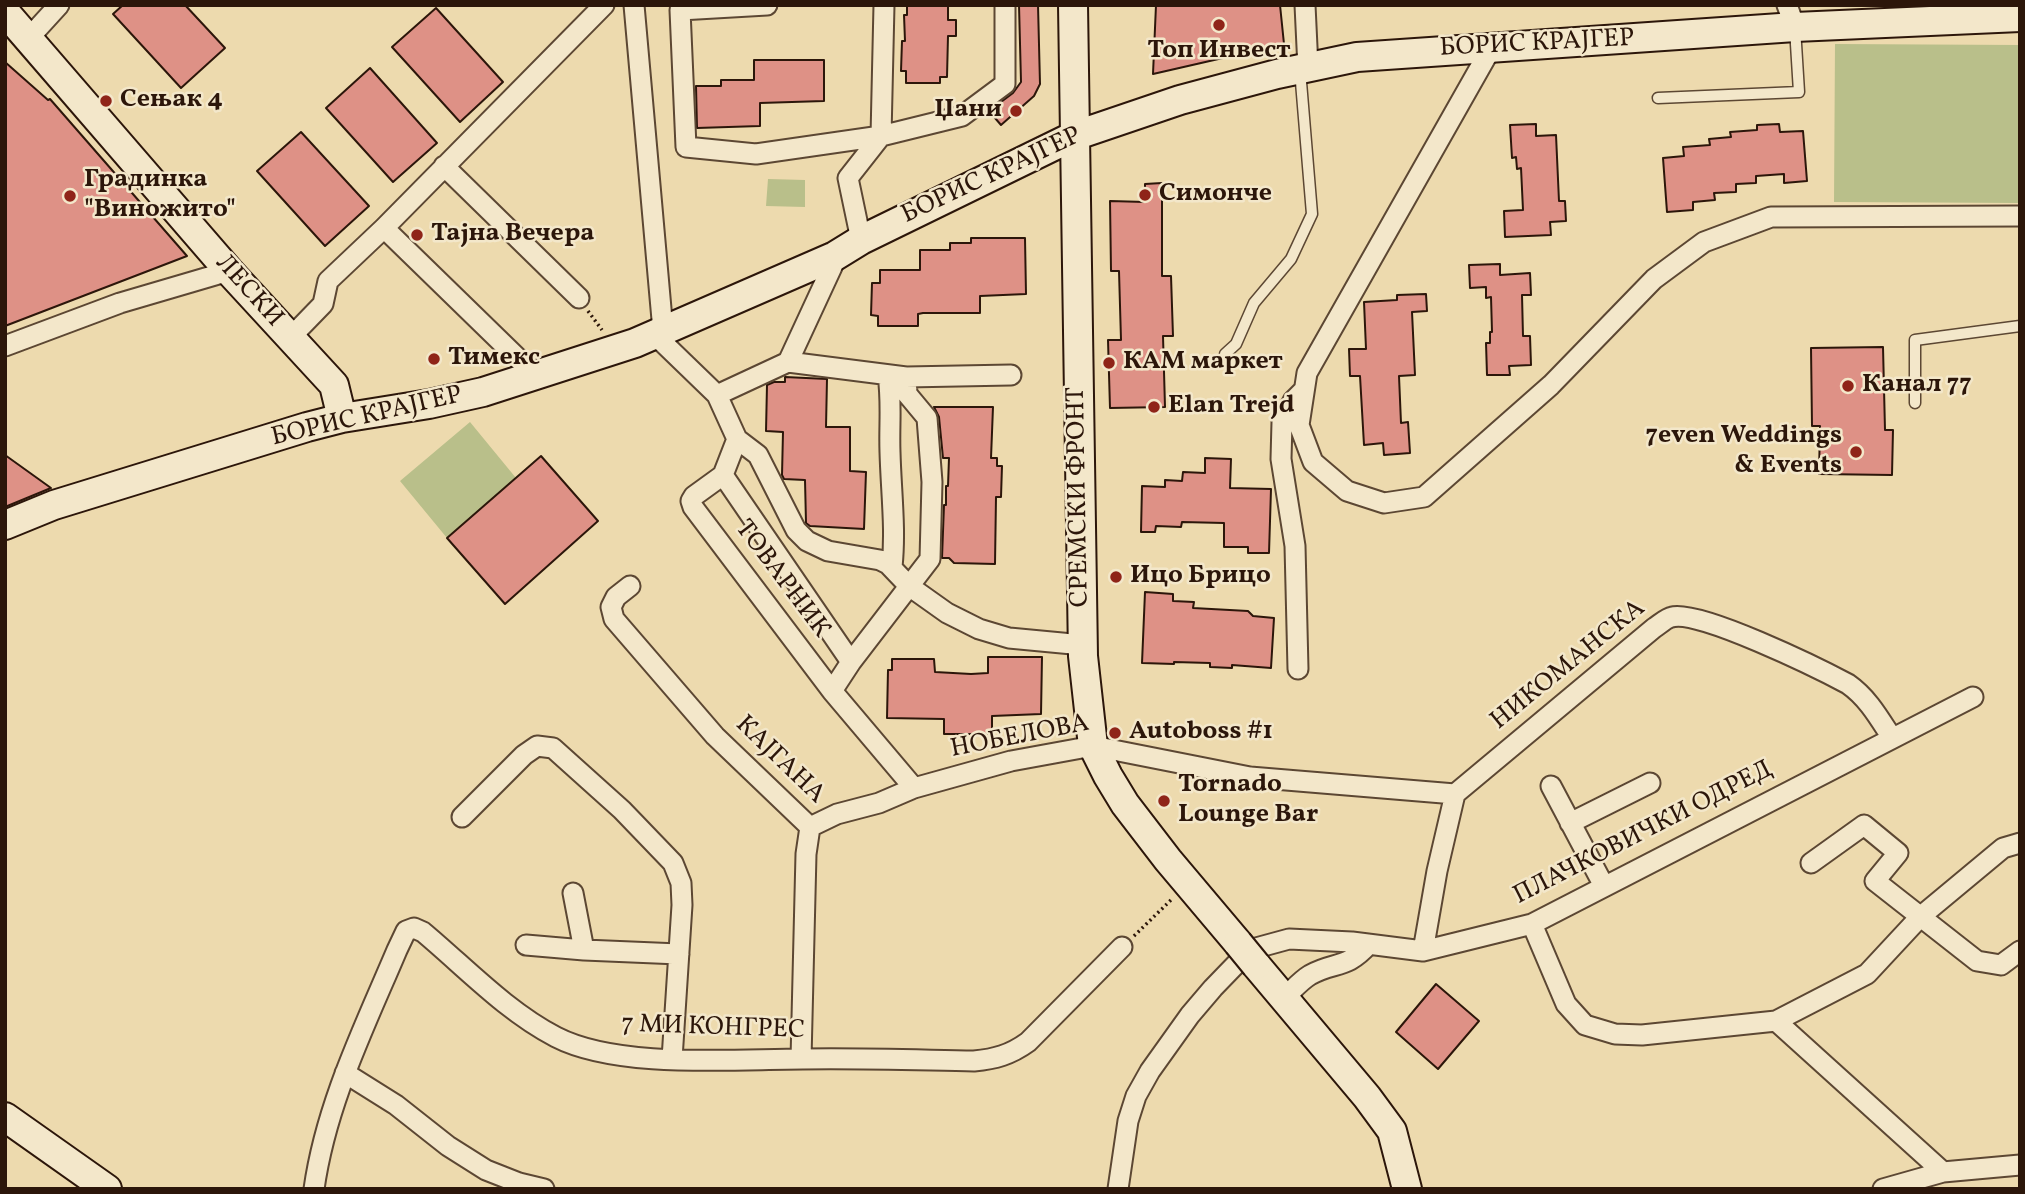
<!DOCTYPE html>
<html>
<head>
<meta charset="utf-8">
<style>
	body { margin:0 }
	#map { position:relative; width:2025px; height:1194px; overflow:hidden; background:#eddaae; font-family:Vollkorn,serif }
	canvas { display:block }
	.frame { position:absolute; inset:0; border:7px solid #2c160a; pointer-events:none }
</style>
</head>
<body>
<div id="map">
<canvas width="2025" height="1194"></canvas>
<div class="frame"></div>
</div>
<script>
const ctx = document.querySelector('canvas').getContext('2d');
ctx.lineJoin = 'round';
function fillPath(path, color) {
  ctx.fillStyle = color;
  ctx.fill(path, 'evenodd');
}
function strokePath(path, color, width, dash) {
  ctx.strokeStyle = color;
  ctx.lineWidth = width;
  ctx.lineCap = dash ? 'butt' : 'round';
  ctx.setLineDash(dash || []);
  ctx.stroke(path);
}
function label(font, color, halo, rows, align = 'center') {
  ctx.font = font + ' Vollkorn,serif';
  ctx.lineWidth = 5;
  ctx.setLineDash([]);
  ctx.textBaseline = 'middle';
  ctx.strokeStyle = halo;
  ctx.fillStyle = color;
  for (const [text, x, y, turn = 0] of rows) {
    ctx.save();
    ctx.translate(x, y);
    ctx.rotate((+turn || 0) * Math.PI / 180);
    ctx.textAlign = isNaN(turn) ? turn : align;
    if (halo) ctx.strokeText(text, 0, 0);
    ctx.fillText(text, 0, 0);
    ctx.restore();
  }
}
const green = new Path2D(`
	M1835,44L2020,45V203L1834,202Z
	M768,179L805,180V207L766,206Z
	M470,422L516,478L447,538L400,481Z`);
const building = new Path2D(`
	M123,5H185L225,48L181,88L113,14Z
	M907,5H948V20H956V36H948L947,77H940V83H906V71H901L902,41H905L904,15H907Z
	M1019,5H1038L1040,84L1034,96L1001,125L989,111L1013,93L1021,82Z
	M1156,5H1280L1284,44L1153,74Z
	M436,8L503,82L460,122L392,47Z
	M754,60H824V101L760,103V126L697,128L696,86H721V80H754Z
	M5,62L48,100L50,99L187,256L5,326Z
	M370,68L437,143L393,182L326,108Z
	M1536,124V136L1556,135L1559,201H1565L1566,221L1550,222L1551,235L1505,237L1504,211L1523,210L1521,168L1517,169L1516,157L1512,158L1510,125Z
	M1779,124L1780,132L1803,131L1807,181L1784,183V174L1756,176V183L1736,184V192L1714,193L1715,200L1693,202V210L1667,212L1663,158L1684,156L1683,147L1710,145L1709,139L1731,137L1730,132L1757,130V125Z
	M301,132L369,206L325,246L257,171Z
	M1162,183V276H1171L1173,336H1163L1165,407L1110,408L1108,340H1121L1119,271H1111L1110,201L1145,202V184Z
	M971,238H1025L1026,294L980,296V313H923L918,314V326H878V316L871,315L872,283H880V270H920V250H950V243H971Z
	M1500,264V275L1530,273L1531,295H1522L1523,336H1530L1531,365L1509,366L1510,375H1487L1486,343H1490V332H1492L1491,297L1486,298V287L1470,288L1469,265Z
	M1426,294L1427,311L1412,312L1415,375L1399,376L1401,423L1408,422L1410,453L1384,455L1383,443L1364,445L1360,376H1350L1349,349H1366L1364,302L1397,300V295Z
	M1883,347L1885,430H1893L1892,475L1819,474L1820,426H1812L1811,348Z
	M785,377L827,379L826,427H850V471L866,472L864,529L810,526L806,523L805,480L784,479L782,475L783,432L766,431L767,385L774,382H785Z
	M934,407H993L991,458H997V466H1002L1001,497H996L995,564L954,563L949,558H942L944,505H946V486H948L949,458H943L939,417Z
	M5,455L51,488L5,507Z
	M541,456L598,521L505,604L447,538Z
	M1205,458L1231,459L1230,488L1271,489L1269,553H1248V547H1224V523L1182,522L1181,527L1156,526L1155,532H1141L1142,486L1165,487V480L1182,481L1183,472L1205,473Z
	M1145,592L1173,594V601L1194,602L1193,608L1248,611L1253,616L1274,618L1271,668L1232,665V668L1210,667V663L1174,662V664L1142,663Z
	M988,657H1042L1041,714L992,716V734H944V719L887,718L888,670H892V659H934L935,672L971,674L988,673Z
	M1436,984L1479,1021L1438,1069L1396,1032Z`);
const path = new Path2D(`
	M588,311L602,330
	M1134,936L1173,898`);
const lane = new Path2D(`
	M1658,98L1799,92L1795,28
	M1225,354L1236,344L1254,303L1291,259L1312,214L1300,70
	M1915,403V340L2020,326`);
const street = new Path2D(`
	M634,5L663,331
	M767,5L680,10L686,147L756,154L881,136L962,116L1005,84V5
	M1305,5L1308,68
	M1787,5L1795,27
	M28,39L59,5
	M1490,50L1307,373L1299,425L1313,462L1347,491L1384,503L1424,497L1551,385L1654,279L1704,242L1771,217L2020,216
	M444,166L579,298
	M384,228L535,375
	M861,240L848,178L881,136L884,5
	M655,335L717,395L788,362L832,267L835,256
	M290,338L323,304L328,281L384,228L604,5
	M5,346L120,303L229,271
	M788,362L906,377L1011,375
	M888,375C892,402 889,425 890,452C891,491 896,529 892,567
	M717,395L737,439L723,475L694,496L691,501L693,507L832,691L914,788
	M737,439L758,455L796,530L807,541L828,551L880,560L888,564L909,586L947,613L979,629L1009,638L1083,645
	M723,475L851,662
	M630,586L616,597L611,607L614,619L715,736L810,827L806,854L801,1059
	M1298,669L1295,546L1281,459L1282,422L1293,401L1303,391
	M832,691L851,662L930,559L932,482L927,418L907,394L906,377
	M1551,786L1604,886
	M462,817L524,755L537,746L553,748L622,810L673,863L681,883L682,905L672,1059
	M1570,823L1650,783
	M810,827L837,814L879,803L914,788L1011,761L1093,746L1250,777L1455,794
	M1811,863L1864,825L1898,853L1875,881L1977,961L2001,965L2020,951
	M573,893L584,950
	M1532,924L1566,1004L1585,1025L1615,1034L1642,1035L1776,1021L1867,974L1920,917L2003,848L2020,843
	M526,945L584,950L679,954
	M1423,951L1437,871L1455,794L1654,628C1659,625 1666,618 1672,617C1698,609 1820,669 1848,684C1868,698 1879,718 1892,738
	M1284,998C1292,991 1300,981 1310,975C1335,961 1346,970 1369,944
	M1776,1021L1943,1172
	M345,1073L396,1105L448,1146L486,1170L519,1183L544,1189
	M314,1189C326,1104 364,1028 397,950L406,931L414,928L423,932C466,968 506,1011 556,1037C618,1069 734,1059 803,1059C860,1058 917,1060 974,1061C995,1059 1010,1055 1028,1042L1122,947
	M1118,1189L1128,1121L1136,1096L1150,1071L1190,1015L1213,988L1242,958L1256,948L1289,939L1352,942L1423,951L1532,924L1973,697
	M1883,1189L1943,1172L2020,1165`);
const secondary = new Path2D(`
	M1073,5L1083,656L1093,746L1108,776L1125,804L1168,860L1238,943
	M5,12L229,271L334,385L342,418
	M5,525L54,505L307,427L342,418L429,404L483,392L635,343L835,256L861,240L1074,136L1180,100L1277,74L1357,57L1795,27L2020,17
	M1256,965L1367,1097L1392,1131L1407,1189
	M5,1117L107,1189`);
const secondaryBridge = new Path2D(`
	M1238,943L1256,965`);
const markers = [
	[1219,25,7,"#8f2418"],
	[106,101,7,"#8f2418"],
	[1016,111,7,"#8f2418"],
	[1145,195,7,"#8f2418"],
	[70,196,7,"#8f2418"],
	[417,235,7,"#8f2418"],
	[434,359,7,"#8f2418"],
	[1109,363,7,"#8f2418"],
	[1848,386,7,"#8f2418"],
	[1154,407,7,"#8f2418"],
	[1856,452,7,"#8f2418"],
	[1116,577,7,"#8f2418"],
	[1115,733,7,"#8f2418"],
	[1164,801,7,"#8f2418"]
];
const streetNames = [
	["БОРИС КРАЈГЕР",1537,45,-3],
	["БОРИС КРАЈГЕР",992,177,-25],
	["ЛЕСКИ",248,292,48],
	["БОРИС КРАЈГЕР",367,418,-13],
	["СРЕМСКИ ФРОНТ",1080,497,-91],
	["ТОВАРНИК",781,580,53],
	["НИКОМАНСКА",1569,666,-39],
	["НОБЕЛОВА",1020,738,-11],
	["КАЈГАНА",779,761,44],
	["ПЛАЧКОВИЧКИ ОДРЕД",1644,834,-27],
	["7 МИ КОНГРЕС",713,1029,2]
];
const poiNames = [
	["Топ Инвест",1219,52,"center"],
	["Сењак 4",120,101],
	["Џани",1002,111,"right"],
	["Градинка",84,181],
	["\"Виножито\"",84,211],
	["Симонче",1159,195],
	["Тајна Вечера",431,235],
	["Тимекс",448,359],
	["КАМ маркет",1123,363],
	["Канал 77",1862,386],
	["Elan Trejd",1168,407],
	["7even Weddings",1842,437,"right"],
	["& Events",1842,467,"right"],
	["Ицо Брицо",1130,577],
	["Autoboss #1",1129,733],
	["Tornado",1178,786],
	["Lounge Bar",1178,816]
];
fillPath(green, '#b9bf8a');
fillPath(building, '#de9186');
strokePath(building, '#2c160a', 2);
strokePath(lane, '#5c4733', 13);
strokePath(street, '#5c4733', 23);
strokePath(secondary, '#2c160a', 32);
strokePath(path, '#2c160a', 3.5, [2, 3.5]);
strokePath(lane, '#f3e7ca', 10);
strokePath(street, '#f3e7ca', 19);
strokePath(secondary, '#f3e7ca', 28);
strokePath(secondaryBridge, '#2c160a', 32, []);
strokePath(secondaryBridge, '#f3e7ca', 28);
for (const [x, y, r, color] of markers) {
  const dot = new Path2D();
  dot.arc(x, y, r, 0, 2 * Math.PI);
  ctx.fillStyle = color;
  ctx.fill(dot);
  strokePath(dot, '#f3e7ca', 2.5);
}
label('26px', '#2c160a', '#f3e7ca', streetNames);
label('bold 26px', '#2c160a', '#f3e7ca', poiNames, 'left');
</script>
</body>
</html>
